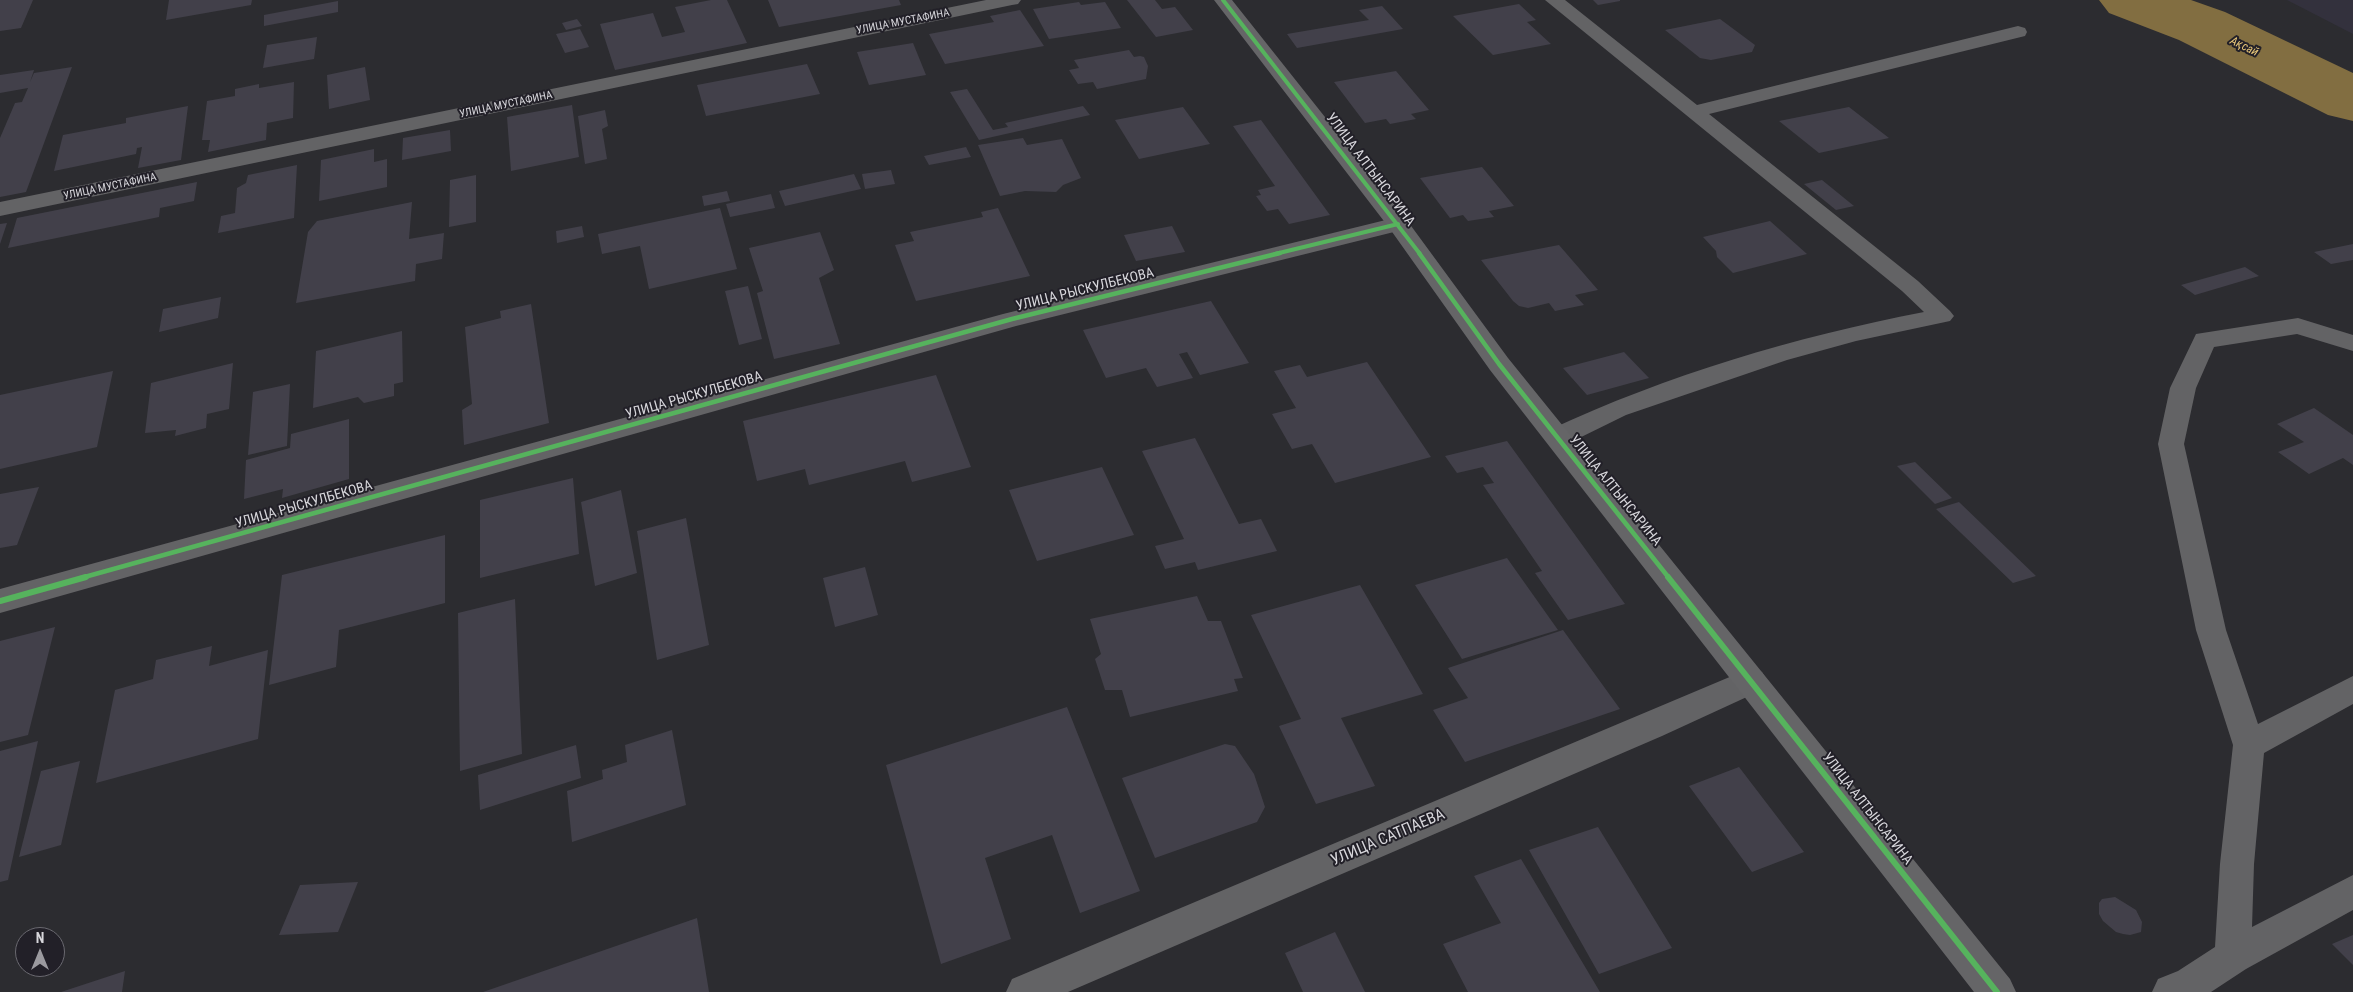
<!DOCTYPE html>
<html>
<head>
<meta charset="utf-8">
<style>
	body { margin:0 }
	#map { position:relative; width:2353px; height:992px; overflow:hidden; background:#2c2c30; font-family:"Roboto Condensed",sans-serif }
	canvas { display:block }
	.north { position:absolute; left:15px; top:927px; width:50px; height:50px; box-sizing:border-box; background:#222028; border:1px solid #6a6970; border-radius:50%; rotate:0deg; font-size:14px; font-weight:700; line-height:20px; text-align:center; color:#d7d6db }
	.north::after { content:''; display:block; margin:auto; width:18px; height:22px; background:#9b9a9f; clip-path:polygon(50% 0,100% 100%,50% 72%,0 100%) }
</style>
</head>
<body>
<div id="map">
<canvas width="2353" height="992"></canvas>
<div class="north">N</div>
</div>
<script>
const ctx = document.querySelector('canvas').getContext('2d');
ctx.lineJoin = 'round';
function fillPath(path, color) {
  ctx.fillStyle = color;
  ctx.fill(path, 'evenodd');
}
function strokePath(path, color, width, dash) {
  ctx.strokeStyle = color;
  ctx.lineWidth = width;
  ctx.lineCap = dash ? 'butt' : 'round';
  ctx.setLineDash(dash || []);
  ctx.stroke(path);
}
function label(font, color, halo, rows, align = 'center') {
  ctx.font = font + ' "Roboto Condensed",sans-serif';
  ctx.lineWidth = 4;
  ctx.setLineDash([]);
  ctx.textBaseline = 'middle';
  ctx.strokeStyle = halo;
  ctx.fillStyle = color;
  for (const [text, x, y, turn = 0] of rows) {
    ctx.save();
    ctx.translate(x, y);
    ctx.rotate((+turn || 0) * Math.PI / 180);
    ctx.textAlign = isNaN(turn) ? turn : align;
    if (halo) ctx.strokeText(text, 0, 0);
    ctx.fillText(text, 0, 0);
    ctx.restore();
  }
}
const built = new Path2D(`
	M2287,0H2353V34L2322,18Z`);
const river = new Path2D(`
	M2099,0H2191L2225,12L2353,73V121L2328,115L2179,40L2109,13Z`);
const building = new Path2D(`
	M0,0H33L21,28L0,31Z
	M169,0H252L251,5L166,20Z
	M711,0H727L747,43L615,70L600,24L653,13L662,37L685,32L675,7Z
	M768,0H899L901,5L779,27Z
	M1127,0H1155L1162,9L1175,7L1193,30L1156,37Z
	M1593,0H1620V1L1598,5Z
	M338,1V12L264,26V15Z
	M1079,2L1081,5L1105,2L1121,28L1049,39L1033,9Z
	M1519,4L1536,20L1527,22L1551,44L1493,55L1453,16Z
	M1382,6L1403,29L1297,48L1287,34L1369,20L1359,10Z
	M1020,10L1044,46L945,64L929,34L994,22L990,16Z
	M577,19L582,26L566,30L562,23Z
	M1720,19L1755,45L1752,52L1711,60L1700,58L1665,30Z
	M580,29L589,47L565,53L556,34Z
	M317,37L314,59L263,68L267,45Z
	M913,43L926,75L869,85L857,52Z
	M1129,50L1134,57L1140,56L1144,57L1148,66L1146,79L1097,89L1093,82L1078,84L1069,70L1079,68L1074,60Z
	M807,64L820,94L706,116L697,85Z
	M72,67L26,192L0,197V138L15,103L22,102L28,88L0,93V75L34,70L30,82L34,73Z
	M365,67L370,100L329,109L327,75Z
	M1396,71L1429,110L1411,114L1416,119L1390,124L1386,119L1365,123L1334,82Z
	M294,82L293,118L267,123L266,140L208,152L210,140H202L207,101L235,96V89L259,84V88Z
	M967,89L993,130L1008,127L1005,123L1083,106L1090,115L979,140L950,92Z
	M572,105L579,157L511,171L507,117Z
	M188,106L181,160L138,168L142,147L137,148L136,154L54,171L63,135L126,123V118Z
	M1183,107L1210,144L1139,159L1115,120Z
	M1849,107L1889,138L1819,153L1779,121Z
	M605,110L608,126L602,129L607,159L585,164L578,116Z
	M1261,120L1330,215L1289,224L1278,209L1267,211L1256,196L1261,195L1258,190L1275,186L1233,126Z
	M450,130L451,151L402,160L403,138Z
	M1023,138L1027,145L1062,139L1081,178L1063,185L1056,192L1025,191L1000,196L978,145Z
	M966,147L971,157L929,165L924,156Z
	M374,149V162L387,159V187L319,201L321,160Z
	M297,165L294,218L218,233L221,216L235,213L237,188L246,183L248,175Z
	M1482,167L1514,206L1489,211L1494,217L1468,221L1463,215L1450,218L1420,178Z
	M891,170L895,184L865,189L862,174Z
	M854,174L861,189L785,206L779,191Z
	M476,175V222L449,227L450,180Z
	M1822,180L1854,206L1836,210L1804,184Z
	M197,182L194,201L160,208L159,217L8,248L17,218Z
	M727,191L730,201L704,206L702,196Z
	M771,194L775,208L730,217L726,204Z
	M412,202L409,239L444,233L442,259L416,264L415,281L296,303L308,232L317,221Z
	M720,208L737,269L649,289L640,246L602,254L598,234Z
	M998,208L1030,276L916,301L895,245L914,241L910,232L983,217L981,212Z
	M1770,221L1807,254L1733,273L1717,257L1716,251L1703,237Z
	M7,223L0,244V224Z
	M582,226L584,237L557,243L556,231Z
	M1172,226L1185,252L1136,261L1124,235Z
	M820,232L834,270L819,278L840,344L774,359L757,293L763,291L749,248Z
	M2353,244V260L2331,264L2314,252Z
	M1559,245L1598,290L1575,295L1584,305L1555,311L1549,303L1528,308L1519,306L1513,301L1481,260Z
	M2245,267L2259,276L2195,295L2181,285Z
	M748,286L762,339L739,345L725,291Z
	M221,297L218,318L159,332L163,309Z
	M1211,301L1249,363L1200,375L1187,352L1179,354L1193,378L1157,387L1146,368L1106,378L1083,330Z
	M531,304L549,423L464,445L462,410L472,404L465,327L501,318L500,311Z
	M402,331L403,382L394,384V396L364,403L358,397L313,408L316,351Z
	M1624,352L1649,378L1587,395L1563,368Z
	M1367,362L1431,457L1335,483L1312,444L1292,449L1272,414L1296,408L1274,371L1300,365L1307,377Z
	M233,363L229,409L207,414L206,428L175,436L176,430L145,433L151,383Z
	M113,371L97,447L0,469V395Z
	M936,375L971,467L912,482L905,461L809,485L805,469L757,481L743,421Z
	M290,384L287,446L248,455L253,392Z
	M2314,408L2353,435V465L2343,458L2309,474L2278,452L2304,442L2277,424Z
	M349,419V479L282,498L283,489L244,499L246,460L290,448L291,434Z
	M1195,438L1239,524L1261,519L1277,551L1198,570L1195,562L1165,569L1155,546L1184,539L1142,451Z
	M1507,441L1625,604L1568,620L1535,573L1542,571L1483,485L1494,483L1483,467L1457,473L1445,456Z
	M1915,462L1952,498L1935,504L1897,466Z
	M1102,467L1134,535L1037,561L1009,490Z
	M573,478L579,554L480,578V500Z
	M39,487L17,545L0,548V494Z
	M621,490L637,573L595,586L581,502Z
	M1959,502L2036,576L2013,583L1936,509Z
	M686,518L709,645L657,660L637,531Z
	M445,535V603L339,630L336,667L269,685L282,575Z
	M1507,558L1558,630L1462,659L1415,585Z
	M865,567L878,615L835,627L823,578Z
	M1360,585L1423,694L1341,718L1375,786L1316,804L1279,726L1301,719L1251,615Z
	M1197,596L1208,621H1221L1243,678L1234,679L1238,691L1130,717L1122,690H1105L1095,659L1101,654L1090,619Z
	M515,599L522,754L460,771L458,613Z
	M55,627L28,735L0,742V641Z
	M1563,630L1620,709L1465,762L1433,710L1468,698L1448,668Z
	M212,646L209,666L268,650L258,739L96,783L115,690L153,679L156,660Z
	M1067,707L1140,891L1080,913L1052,835L985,858L1011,939L941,964L886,765Z
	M672,730L686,805L572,842L567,791L603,779L602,770L627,762L625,745Z
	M38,741L8,880L0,882V751Z
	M1225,744L1235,746L1254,774L1265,807L1257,822L1155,858L1122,778Z
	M576,745L581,778L480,810L478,775Z
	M80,761L61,845L19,857L41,771Z
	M1739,767L1804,852L1752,872L1689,786Z
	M1598,827L1672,948L1599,974L1529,850Z
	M1521,859L1600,992H1468L1443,944L1501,923L1474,876Z
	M358,882L338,932L279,935L300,885Z
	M2115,897L2136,910L2142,922L2141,932L2130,935L2123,934L2116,932L2103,921L2099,914V903L2102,899Z
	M697,918L709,992H483Z
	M1335,932L1365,992H1303L1285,953Z
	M2353,935V965L2332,944Z
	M125,971L122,992H61Z`);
const lane = new Path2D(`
	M2298,318L2353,335V351L2297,334L2214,347L2196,388L2184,444L2226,630L2258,724L2353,676V704L2264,753L2254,864L2252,927L2353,875V910L2246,969L2211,992H2152L2158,979L2178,971L2215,947L2220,864L2233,745L2196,630L2158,444L2170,388L2196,334Z`);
const street = new Path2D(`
	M986,0H1021L1018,4L1012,5L0,216V202Z
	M1545,0H1565L1697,105L2018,26L2025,28L2027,32L2025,36L1709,114L1918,281L1950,311L1954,316L1950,321L1856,341L1787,360L1626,415L1567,444L1558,446L1549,444L1545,437L1549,430C1667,375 1795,337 1924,312L1902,291Z
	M1398,217L1406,219L1409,224L1406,229L1016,326L0,613V589L1003,314Z
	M1751,668L1762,672L1767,681L1762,690L1662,736L1068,992H1006L1012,979Z`);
const secondary = new Path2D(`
	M1214,0H1232L1406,219L1508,358L2010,979L2016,992H1974L1490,370L1390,229Z`);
const cyclewayFar2 = new Path2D(`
	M1223,0L1420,254
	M1275,254L1398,224`);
const cyclewayFar1 = new Path2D(`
	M1419,253L1499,364L1669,578
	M81,578L1012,319L1280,253`);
const cycleway = new Path2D(`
	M1668,577L1997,992
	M0,601L86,577`);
const farStreetnames = [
	["УЛИЦА МУСТАФИНА",903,22,-11],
	["УЛИЦА МУСТАФИНА",506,105,-12],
	["УЛИЦА МУСТАФИНА",110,187,-12]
];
const farWaternames = [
	["Ақсай",2244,47,26]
];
const streetNames = [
	["УЛИЦА АЛТЫНСАРИНА",1370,170,53],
	["УЛИЦА РЫСКУЛБЕКОВА",1085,290,-14],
	["УЛИЦА РЫСКУЛБЕКОВА",694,396,-16],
	["УЛИЦА АЛТЫНСАРИНА",1615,491,51],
	["УЛИЦА РЫСКУЛБЕКОВА",304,505,-16],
	["УЛИЦА АЛТЫНСАРИНА",1867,809,52]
];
const nearStreetnames = [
	["УЛИЦА САТПАЕВА",1388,838,-23]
];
fillPath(built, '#33313d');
fillPath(river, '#826e41');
fillPath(building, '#42404a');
fillPath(lane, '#636365');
fillPath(street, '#636365');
fillPath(secondary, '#656567');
strokePath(cyclewayFar2, '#56b35d', 4);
strokePath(cyclewayFar1, '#56b35d', 4.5);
strokePath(cycleway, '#56b35d', 6);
label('11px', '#d7d6db', '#222028', farStreetnames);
label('italic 12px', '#e9c779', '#222028', farWaternames);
label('14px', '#d7d6db', '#222028', streetNames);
label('16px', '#d7d6db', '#222028', nearStreetnames);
</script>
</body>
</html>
